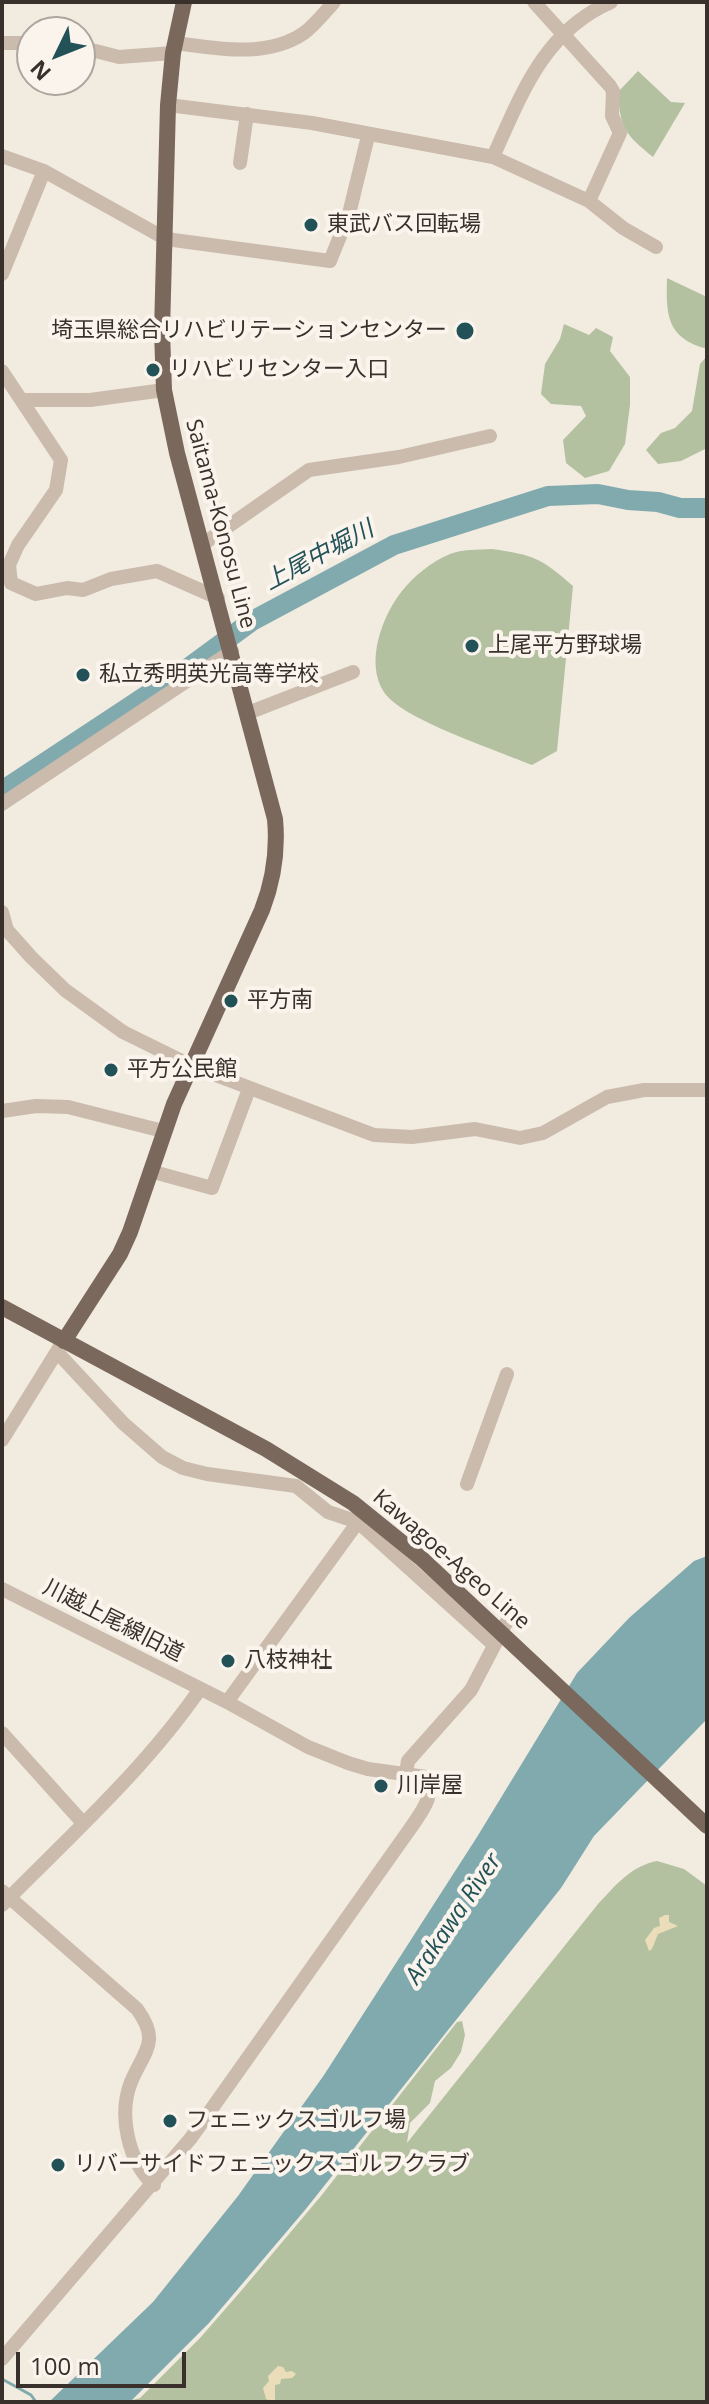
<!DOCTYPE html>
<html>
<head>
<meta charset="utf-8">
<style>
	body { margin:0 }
	#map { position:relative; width:709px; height:2404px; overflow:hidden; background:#f2ebe0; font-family:"Open Sans",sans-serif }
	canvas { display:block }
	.frame { position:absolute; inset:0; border:4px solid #39302b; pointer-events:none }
	.north { position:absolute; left:16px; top:16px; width:80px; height:80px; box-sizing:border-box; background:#faf4ed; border:2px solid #ada69f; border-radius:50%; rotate:227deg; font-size:22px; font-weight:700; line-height:32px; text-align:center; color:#39302b }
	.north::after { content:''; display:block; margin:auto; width:28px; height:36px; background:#225258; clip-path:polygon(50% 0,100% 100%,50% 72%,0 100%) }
	.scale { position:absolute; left:16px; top:2352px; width:170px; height:36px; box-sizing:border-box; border:4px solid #39302b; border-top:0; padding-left:10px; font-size:24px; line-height:28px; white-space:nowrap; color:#39302b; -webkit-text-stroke:6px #faf4ed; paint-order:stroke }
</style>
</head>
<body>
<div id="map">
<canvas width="709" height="2404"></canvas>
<div class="frame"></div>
<div class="north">N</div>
<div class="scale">100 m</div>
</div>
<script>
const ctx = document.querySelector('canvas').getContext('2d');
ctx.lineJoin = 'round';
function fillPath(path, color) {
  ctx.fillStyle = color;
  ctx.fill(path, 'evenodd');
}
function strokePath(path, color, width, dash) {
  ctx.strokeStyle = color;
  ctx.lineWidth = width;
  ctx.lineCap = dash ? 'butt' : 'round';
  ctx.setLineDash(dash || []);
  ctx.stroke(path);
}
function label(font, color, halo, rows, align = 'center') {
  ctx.font = font + ' "Open Sans","Noto Sans JP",sans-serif';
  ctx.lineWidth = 8;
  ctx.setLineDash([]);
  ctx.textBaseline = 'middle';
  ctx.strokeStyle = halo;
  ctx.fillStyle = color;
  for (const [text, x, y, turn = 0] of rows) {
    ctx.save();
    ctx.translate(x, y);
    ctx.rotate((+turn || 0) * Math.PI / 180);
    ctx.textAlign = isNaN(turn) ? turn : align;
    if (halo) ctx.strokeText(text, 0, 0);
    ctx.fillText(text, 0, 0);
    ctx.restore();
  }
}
const green = new Path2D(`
	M638,71L671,102L685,103L653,157C625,134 620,129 618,92Z
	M667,278L707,297V349C666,338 666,314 667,278Z
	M564,324L589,335L596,328L613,337L610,351L630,377V405L625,444L609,471L585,478L566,463L563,440L586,416L581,406L551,404L541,394L545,364L560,339Z
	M707,356V448L681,461L658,464L646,450L661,433L675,428L692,411L700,364Z
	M492,549C534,555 541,558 573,586L557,751L532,765C498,751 412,722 389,698C362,670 381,617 402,591C414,576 431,562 450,554C462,549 478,550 492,549Z
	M657,1861L684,1869L707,1886V2402H125L140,2398L200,2338L241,2291L321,2196L457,2022L462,2021L465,2035L461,2052L451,2068L435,2081L430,2103L410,2123L407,2143L598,1904C616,1885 631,1866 657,1861Z`);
const sand = new Path2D(`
	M665,1915H669V1922L678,1926L658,1934L652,1949L649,1951L645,1940L654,1928L660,1926L659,1918Z
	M278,2366L283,2367L286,2372L292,2371L296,2374L292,2378L281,2379L280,2384L275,2385V2402L266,2399L263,2388L269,2381L268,2376Z`);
const water = new Path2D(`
	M707,1556V1719L594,1836L561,1888L305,2210L209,2323L130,2402H49L153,2302L238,2196L324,2075L477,1837L577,1673L629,1618L694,1561Z`);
const stream = new Path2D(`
	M2,2379L31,2395L36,2402`);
const river = new Path2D(`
	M2,791L188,668L252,621L394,545L548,496L598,494L628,500L658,502L680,508H707`);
const minor = new Path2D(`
	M534,2L610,86L613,91L612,116L620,133L589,201
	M2,43H32
	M175,43C216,48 266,59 304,33C315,25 325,12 334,2
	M80,47L119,57L173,53
	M168,105L312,123L493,157L589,201L623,228L656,247
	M2,156L44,171L166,239L330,261L349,214L368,136
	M493,157C521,95 544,31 611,2
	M240,163L247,114
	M2,274L44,171
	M2,371L61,460L56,490L18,545L9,565L11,583L36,594L67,588L83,590L111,579L157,571L218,598
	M22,400H90L164,390
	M203,544L309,470L399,457L490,436
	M248,713L353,672
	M2,804L232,651
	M2,912L7,930L31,957L65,990L123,1032L192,1066L374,1135L412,1137L475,1129L520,1138L543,1133L607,1097L644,1090H707
	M2,1111L36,1106L68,1107L163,1131
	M150,1171L212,1188L249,1089
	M57,1352L123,1423L162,1457L183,1468L207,1474L296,1486L328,1512L358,1522L493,1644
	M2,1440L61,1345
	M467,1484L507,1374
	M2,1589L227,1702L308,1747L348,1763L368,1769L426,1777C436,1794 422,1811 412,1826L191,2138L2,2359
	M227,1702L358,1522
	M2,1733L83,1823
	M406,1773L408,1761L471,1690L506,1623
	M2,1891L137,2009C161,2042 144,2051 131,2082C118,2115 128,2161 154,2185
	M2,1905C71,1835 144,1770 200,1689`);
const major = new Path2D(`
	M2,1307L266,1449L353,1503L421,1558L707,1826
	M64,1341L120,1254L130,1232L174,1104L262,910C274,879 278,851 275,819L177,453L164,390L162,331L168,105L173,53L184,2`);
const markers = [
	[311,225,8,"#225258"],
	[465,331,10,"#225258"],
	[153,370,8,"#225258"],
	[472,646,8,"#225258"],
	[83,675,8,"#225258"],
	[231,1001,8,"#225258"],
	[111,1070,8,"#225258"],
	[228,1661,8,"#225258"],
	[381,1786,8,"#225258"],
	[170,2121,8,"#225258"],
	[58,2165,8,"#225258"]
];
const poiNames = [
	["東武バス回転場",327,225],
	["埼玉県総合リハビリテーションセンター",447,331,"right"],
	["リハビリセンター入口",169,370],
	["上尾平方野球場",488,646],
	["私立秀明英光高等学校",99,675],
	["平方南",247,1001],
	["平方公民館",127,1070],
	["八枝神社",244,1661],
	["川岸屋",397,1786],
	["フェニックスゴルフ場",186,2121],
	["リバーサイドフェニックスゴルフクラブ",74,2165]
];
const streetNames = [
	["Saitama-Konosu Line",220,524,75],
	["Kawagoe-Ageo Line",451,1560,41],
	["川越上尾線旧道",113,1621,27]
];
const waterNames = [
	["上尾中堀川",319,556,-28],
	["Arakawa River",454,1919,-56]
];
fillPath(green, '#b4c1a1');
fillPath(sand, '#ebddba');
fillPath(water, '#81aaae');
strokePath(stream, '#81aaae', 3);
strokePath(river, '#81aaae', 20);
strokePath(minor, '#cabbad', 14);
strokePath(major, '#7a685d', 16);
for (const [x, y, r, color] of markers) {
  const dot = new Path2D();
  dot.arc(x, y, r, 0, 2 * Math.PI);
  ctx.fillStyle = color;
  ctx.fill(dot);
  strokePath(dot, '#faf4ed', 3);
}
label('22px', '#39302b', '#faf4ed', poiNames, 'left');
label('22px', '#39302b', '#faf4ed', streetNames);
label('italic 24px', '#225258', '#faf4ed', waterNames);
</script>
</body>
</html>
